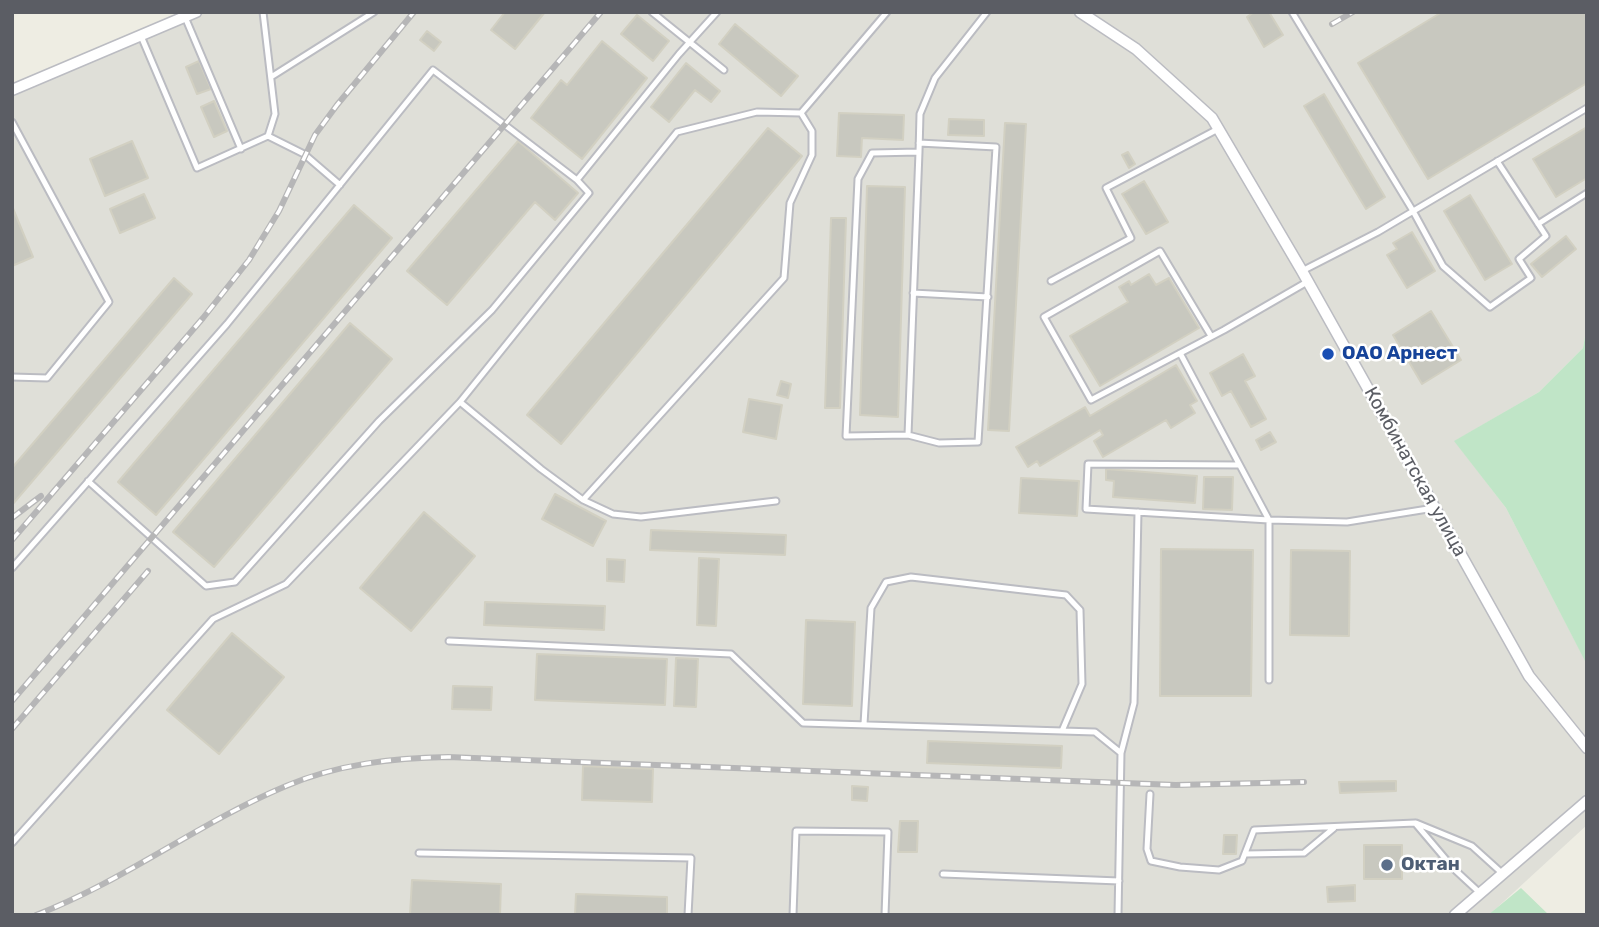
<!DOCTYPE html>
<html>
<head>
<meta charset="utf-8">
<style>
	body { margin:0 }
	#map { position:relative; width:1599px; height:927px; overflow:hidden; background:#eeede3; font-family:Rubik,sans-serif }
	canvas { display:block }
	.frame { position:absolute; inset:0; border:14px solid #5b5d64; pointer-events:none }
</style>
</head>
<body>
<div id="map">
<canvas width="1599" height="927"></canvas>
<div class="frame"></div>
</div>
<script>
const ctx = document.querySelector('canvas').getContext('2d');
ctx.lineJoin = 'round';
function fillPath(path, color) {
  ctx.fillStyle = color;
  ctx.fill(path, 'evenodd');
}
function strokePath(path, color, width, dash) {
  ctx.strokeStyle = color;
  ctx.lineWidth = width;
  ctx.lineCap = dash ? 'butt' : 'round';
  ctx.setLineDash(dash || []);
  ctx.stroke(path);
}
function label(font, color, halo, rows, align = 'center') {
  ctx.font = font + ' Rubik,sans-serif';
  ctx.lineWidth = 5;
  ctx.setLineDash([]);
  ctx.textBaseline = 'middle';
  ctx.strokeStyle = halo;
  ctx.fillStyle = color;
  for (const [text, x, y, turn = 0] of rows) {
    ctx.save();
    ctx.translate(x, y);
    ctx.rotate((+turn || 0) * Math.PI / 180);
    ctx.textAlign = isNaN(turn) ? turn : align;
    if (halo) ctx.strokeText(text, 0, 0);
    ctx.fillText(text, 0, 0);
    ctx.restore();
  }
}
const industrial = new Path2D(`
	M189,12H1587V325L1583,348L1539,392L1455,441L1506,508L1587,664V825L1489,915H12V97Z`);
const green = new Path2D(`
	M1587,325V661H1585L1506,508L1454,441L1539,392L1583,348Z
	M1521,888L1549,915H1488Z`);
const building = new Path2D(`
	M505,12H545L515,49L491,30Z
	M1254,12H1269L1283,35L1264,47L1247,17Z
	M1442,12H1587V83L1428,179L1358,63Z
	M637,15L669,41L653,61L621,34Z
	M735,24L798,76L781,96L719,44Z
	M427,31L441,42L434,51L420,40Z
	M602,41L647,78L582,159L531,118L561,80L567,85Z
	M199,61L211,89L197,94L186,67Z
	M686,63L720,91L711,102L695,90L669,122L651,107Z
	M1324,94L1385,197L1366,209L1304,106Z
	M214,101L227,131L214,137L201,107Z
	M839,113L904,115L903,140L862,138L861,157L837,156Z
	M949,119L984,120V136L948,135Z
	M1005,123L1026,124L1009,431L988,430Z
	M1587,127V178L1556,197L1533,159Z
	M768,128L802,156L561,444L527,415Z
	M132,141L148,178L105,196L90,159Z
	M518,141L578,193L555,220L535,202L447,305L407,271Z
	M1128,152L1135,164L1129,168L1122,155Z
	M1144,181L1168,222L1146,234L1122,194Z
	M867,186L905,187L898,417L860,415Z
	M144,194L155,218L120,233L110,209Z
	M1470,195L1512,264L1485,280L1444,211Z
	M354,205L392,238L156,515L118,482Z
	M12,206L33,257L12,266Z
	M831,218H846L840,408H825Z
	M1412,232L1435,271L1407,288L1387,255L1397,249L1393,243Z
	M1566,236L1576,249L1542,277L1531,264Z
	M1149,274L1156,285L1169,278L1199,328L1100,386L1070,336L1128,302L1119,287L1129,281L1131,285Z
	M174,278L192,294L12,505V468Z
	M1431,311L1461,360L1422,384L1393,335Z
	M350,323L392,359L214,567L173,532Z
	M1243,354L1255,376L1245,381L1266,419L1251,427L1231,391L1222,396L1210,373Z
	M1176,365L1197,401L1190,405L1195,413L1171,428L1166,420L1103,457L1094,441L1103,435L1100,430L1040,466L1037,461L1028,467L1016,447L1085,407L1090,416Z
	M781,381L791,384L788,398L777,395Z
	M749,399L782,405L776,439L743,432Z
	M1270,432L1276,442L1261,450L1256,440Z
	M1106,469L1197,476L1195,503L1113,497L1114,481L1106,480Z
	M1204,477H1233L1232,510L1203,509Z
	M1021,478L1079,481L1077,516L1019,513Z
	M555,494L606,521L593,546L542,519Z
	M424,512L475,556L411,631L360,588Z
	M651,530L786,535L785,555L650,550Z
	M1161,549L1253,550L1251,696H1160Z
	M1291,550L1350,551L1349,636L1290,635Z
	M699,558L719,559L716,626L697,625Z
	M607,559L625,560L624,582L607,581Z
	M485,602L605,606L604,630L484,625Z
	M806,620L855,622L852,706L803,704Z
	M232,633L284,677L219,754L167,710Z
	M537,654L667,659L665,705L535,700Z
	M676,658L698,659L696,707L674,706Z
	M453,686L492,687L491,710L452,709Z
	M928,741L1062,746L1061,768L927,763Z
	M583,766L653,769L652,802L582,800Z
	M1396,781V791L1340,793L1339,782Z
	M852,786L868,787L867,801L852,800Z
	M900,821H918L917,852H898Z
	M1224,835H1237L1236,854H1223Z
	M1364,845H1402V879H1364Z
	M412,880L501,884L500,915H410Z
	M1355,885V901L1328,902L1327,887Z
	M576,894L667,897V915H575Z`);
const service = new Path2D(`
	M263,12L275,114L268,136
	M652,12L724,70
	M1292,12L1413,211L1443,266L1490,307L1531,278L1519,259L1546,236L1497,161
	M185,17L241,149
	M141,36L197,168L268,136L304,154L340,185
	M271,77L374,12
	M801,113L887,12
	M12,122L109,302L47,378L12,377
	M919,152L872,153L858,179L846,436L908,435L919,152L920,114L935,78L987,12
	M1538,224L1587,193
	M1302,271L1378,232L1587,108
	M1051,281L1131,238L1106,188L1218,129
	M913,293L988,297
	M1211,336L1160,251L1044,317L1091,400L1224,330L1307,282
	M1180,353L1269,520V680
	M460,402L541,469L583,500L613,514L641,517L776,501
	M908,435L939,443L978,442L996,147L919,143
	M1239,465L1088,464L1086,509L1269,520L1347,522L1434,508
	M88,481L206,586L235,582L379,421L492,310L589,193L577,180
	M583,500L784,278L790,203L812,155V131L801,113
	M12,568L227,324L433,70L577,180L679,54L717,12
	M449,641L731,654L803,723L1095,732L1121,753
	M864,724L871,608L886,582L911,577L1066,595L1080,610L1082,684L1062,731
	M1150,794L1147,849L1151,861L1180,867L1219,870L1242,861L1254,830L1415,823L1454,869L1480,893
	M1416,823L1472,846L1503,874
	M12,843L213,619L286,584L460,402L677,132L757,112L801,113
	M419,853L691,858L688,915
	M1245,854L1304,853L1334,828
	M943,874L1119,881
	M793,915L796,831L888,832L885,915
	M1118,915L1121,753L1134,703L1138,512`);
const minor = new Path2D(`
	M1080,12L1136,49L1212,118L1302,271L1529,676L1587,748
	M12,90L196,12
	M1455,915L1587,801`);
const rail = new Path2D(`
	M1332,24L1353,12
	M12,518L41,496
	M12,540L203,318L249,260L279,211L315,135L337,105L414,12
	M12,701L601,12
	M12,729L148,571
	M36,915C124,881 200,822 286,786C338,764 393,758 448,757L1176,785L1304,782`);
const markers = [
	[1328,354,7,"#1a4fb4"],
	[1387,865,7,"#5c6f8a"]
];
const transitNames = [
	["ОАО Арнест",1342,354]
];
const streetNames = [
	["Комбинатская улица",1415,472,61]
];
const serviceNames = [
	["Октан",1401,865]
];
fillPath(industrial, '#dfdfd8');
fillPath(green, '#c0e5c7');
fillPath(building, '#c8c8bf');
strokePath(building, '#d2d0c2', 2);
strokePath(service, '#bbbcc2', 9);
strokePath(minor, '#bbbcc2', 13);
strokePath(service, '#fff', 5);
strokePath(minor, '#fff', 10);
strokePath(rail, '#b6b6b7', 6);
strokePath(rail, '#fff', 3.5, [10]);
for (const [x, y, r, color] of markers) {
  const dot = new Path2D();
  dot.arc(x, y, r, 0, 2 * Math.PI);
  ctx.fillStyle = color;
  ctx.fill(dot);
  strokePath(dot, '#fff', 2.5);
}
label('bold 19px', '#164399', '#fff', transitNames, 'left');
label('19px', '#5b5d64', '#fff', streetNames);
label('bold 19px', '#4e5e75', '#fff', serviceNames, 'left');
</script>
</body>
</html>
